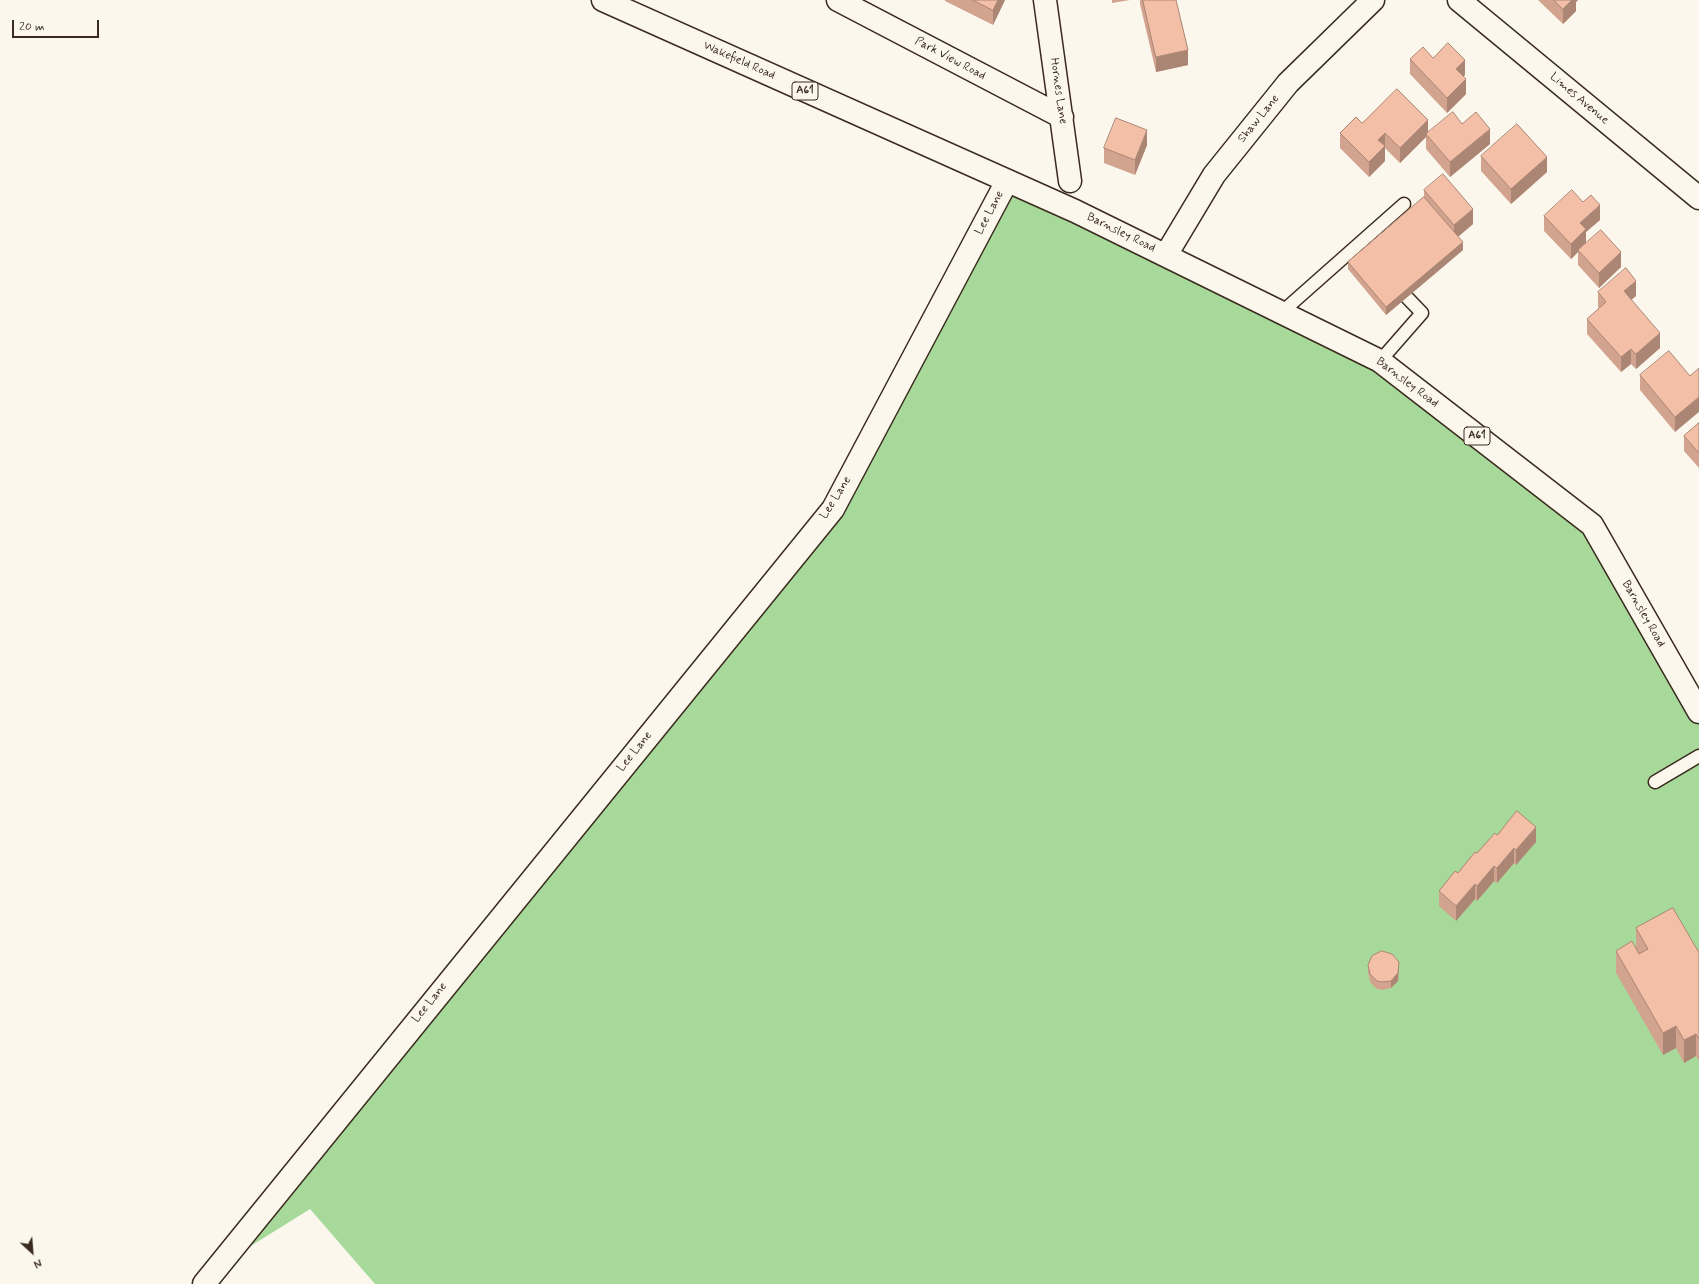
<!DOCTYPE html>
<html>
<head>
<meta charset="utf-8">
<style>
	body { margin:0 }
	#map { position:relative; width:1699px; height:1284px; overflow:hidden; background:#fbf7ec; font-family:Mynerve,sans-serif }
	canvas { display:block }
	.north { position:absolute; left:12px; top:1232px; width:40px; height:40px; -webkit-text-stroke:3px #fbf7ec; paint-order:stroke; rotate:154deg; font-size:11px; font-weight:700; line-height:16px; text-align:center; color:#3b2a1e }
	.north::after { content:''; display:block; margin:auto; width:14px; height:18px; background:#3b2a1e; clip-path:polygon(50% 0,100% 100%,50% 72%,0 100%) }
	.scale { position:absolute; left:12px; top:20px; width:87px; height:18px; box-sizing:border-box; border:2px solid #3b2a1e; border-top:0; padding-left:5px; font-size:12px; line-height:14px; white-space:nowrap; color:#3b2a1e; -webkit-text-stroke:3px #fbf7ec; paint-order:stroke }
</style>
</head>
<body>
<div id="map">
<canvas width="1699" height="1284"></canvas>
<div class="north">N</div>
<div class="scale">20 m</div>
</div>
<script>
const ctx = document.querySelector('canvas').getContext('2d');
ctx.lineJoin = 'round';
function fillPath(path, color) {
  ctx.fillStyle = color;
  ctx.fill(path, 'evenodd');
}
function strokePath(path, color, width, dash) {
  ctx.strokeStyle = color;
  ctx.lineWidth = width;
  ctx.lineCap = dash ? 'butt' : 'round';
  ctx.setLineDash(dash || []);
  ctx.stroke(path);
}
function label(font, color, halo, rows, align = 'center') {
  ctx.font = font + ' Mynerve,sans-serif';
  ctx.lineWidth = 3;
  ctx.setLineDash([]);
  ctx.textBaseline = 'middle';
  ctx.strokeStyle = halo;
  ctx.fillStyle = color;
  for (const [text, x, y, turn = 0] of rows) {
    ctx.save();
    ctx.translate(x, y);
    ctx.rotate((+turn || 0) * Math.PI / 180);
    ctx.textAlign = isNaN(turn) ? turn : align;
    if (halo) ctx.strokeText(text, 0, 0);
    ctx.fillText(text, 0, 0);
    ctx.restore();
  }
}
const green = new Path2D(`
	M1007,181L1380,361L1592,525L1699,712V1284H375L310,1209L214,1269L833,509Z`);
const service = new Path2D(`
	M1282,312L1404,204
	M1380,361L1422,313L1395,285
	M1655,782L1699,756`);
const minor = new Path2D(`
	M838,0L1062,117
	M1045,0L1070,181
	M1459,0L1699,198`);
const secondary = new Path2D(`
	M1166,255L1214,175L1288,83L1373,0
	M204,1284L833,509L1007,181`);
const primary = new Path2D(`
	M603,0L1075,211L1380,361L1592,525L1699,712`);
const wall = new Path2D(`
	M945,0H1005L993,25L945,1Z
	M1112,0H1130L1112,3Z
	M1140,0H1176L1188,65L1156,72L1140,4Z
	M1538,0H1578L1576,2V11L1563,24Z
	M1433,58L1465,75L1463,77L1466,94L1447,113L1410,74V59Z
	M1362,123L1428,132L1462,124L1490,144L1450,177L1426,149V137L1400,163L1385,148V161L1369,177L1340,148V133Z
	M1147,145L1135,175L1104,163V148Z
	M1481,156L1547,172L1511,204L1481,171Z
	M1424,190L1473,224L1458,237L1463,250L1386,315L1348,269V262L1424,197Z
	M1583,202L1600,220L1586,232V243L1621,267L1599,288L1578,265V252L1571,259L1544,231V216Z
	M1598,292L1636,296L1631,300L1660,348L1636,369L1631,364L1621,372L1587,334V319L1599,308L1598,307Z
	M1640,375L1690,376L1675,432L1640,390Z
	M1699,423V468L1684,451V436Z
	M1497,835L1536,842L1516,865L1514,863L1497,883L1494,881L1477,901L1475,899L1456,921L1439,906V891L1458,873L1477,853Z
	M1636,928L1698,951L1699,950V1061L1696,1056L1684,1063L1676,1048L1663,1055L1616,973V951L1636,949Z
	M1368,965L1399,970L1398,981L1391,988L1382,990L1377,989L1370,982L1368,972Z`);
const shadedWall = new Path2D(`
	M998,0H1005L993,25V10Z
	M1572,0H1578L1576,2V11L1563,24V9Z
	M1188,50V65L1156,72V57Z
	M1465,60V75L1456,84V69Z
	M1466,79V94L1447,113V98Z
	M1428,120V135L1426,134V137L1400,163V148Z
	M1490,129V144L1450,177V162Z
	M1147,130V145L1135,175V160Z
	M1385,133V161L1369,177V162L1378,140Z
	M1547,157V172L1511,204V189Z
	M1600,205V220L1586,232V244L1578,250V252L1571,259V244L1580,223Z
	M1473,209V224L1454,240V225Z
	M1463,242V250L1386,315V307Z
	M1621,252V267L1599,288V273Z
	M1636,281V296L1624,306V291Z
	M1660,333V348L1636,369V354Z
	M1631,349V364L1621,372V357Z
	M1699,397V412L1675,432V417Z
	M1536,827V842L1516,865V850Z
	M1514,848V863L1497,883V868Z
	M1494,866V881L1477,901V886Z
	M1475,884V899L1456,921V906Z
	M1399,962L1398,981L1391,988V981Z
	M1676,1026V1048L1663,1055V1033Z
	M1696,1034V1056L1684,1063V1040Z`);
const building = new Path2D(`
	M973,0H998L993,10Z
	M1143,0H1176L1188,50L1156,57Z
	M1554,0H1572L1563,9Z
	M1448,43L1465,60L1456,69L1466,79L1447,98L1410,59L1423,47L1433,58Z
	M1397,89L1428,120L1400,148L1385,133L1378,140L1385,146L1369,162L1340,133L1356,117L1362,123Z
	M1453,112L1462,124L1476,112L1490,129L1450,162L1426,134Z
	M1116,118L1147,130L1135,160L1104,148Z
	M1517,124L1547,157L1511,189L1481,156Z
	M1443,174L1473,209L1454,225L1424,190Z
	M1572,190L1583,202L1591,195L1600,205L1580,223L1586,229L1571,244L1544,216Z
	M1424,197L1463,242L1386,307L1348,262Z
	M1601,230L1621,252L1599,273L1578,250Z
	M1626,268L1636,281L1624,291L1660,333L1636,354L1631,349L1621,357L1587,319L1606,302L1598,292Z
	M1669,351L1690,376L1699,368V397L1675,417L1640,375Z
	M1699,423V453L1684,436Z
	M1517,811L1536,827L1516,850L1514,848L1497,868L1494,866L1477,886L1475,884L1456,906L1439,891L1455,871L1458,873L1475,852L1477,853L1495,833L1497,835Z
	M1673,908L1698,951L1699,950V1039L1696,1034L1684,1040L1676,1026L1663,1033L1616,951L1632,941L1639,954L1648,949L1636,928Z
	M1382,951L1392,954L1399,962L1398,973L1391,981L1382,982L1377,981L1370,974L1368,965L1370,960L1372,956Z`);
const shields = [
	[805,91,26],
	[1477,436,26]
];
const shieldNames = [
	["A61",805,91],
	["A61",1477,436]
];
const streetNames = [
	["Park View Road",950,59,28],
	["Wakefield Road",739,61,24],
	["Hornes Lane",1058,91,82],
	["Limes Avenue",1579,99,40],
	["Shaw Lane",1259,119,-51],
	["Lee Lane",990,213,-62],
	["Barnsley Road",1121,233,26],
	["Barnsley Road",1407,383,37],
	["Lee Lane",836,498,-58],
	["Barnsley Road",1643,614,60],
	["Lee Lane",635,752,-51],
	["Lee Lane",430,1003,-51]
];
fillPath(green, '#a7d99b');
strokePath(service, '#3b2a1e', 15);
strokePath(minor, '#3b2a1e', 25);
strokePath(secondary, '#3b2a1e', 25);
strokePath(primary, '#3b2a1e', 25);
strokePath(service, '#fbf7ec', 12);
strokePath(minor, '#fbf7ec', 22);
strokePath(secondary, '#fbf7ec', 22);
strokePath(primary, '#fbf7ec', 22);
fillPath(wall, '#d2a490');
fillPath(shadedWall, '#ab8675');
fillPath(building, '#f4bfa7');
strokePath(building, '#ab8675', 1);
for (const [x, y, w] of shields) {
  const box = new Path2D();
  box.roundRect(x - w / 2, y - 9, w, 18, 3);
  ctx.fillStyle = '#fbf7ec';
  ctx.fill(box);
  strokePath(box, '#3b2a1e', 1);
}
label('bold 11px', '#3b2a1e', null, shieldNames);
label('12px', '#3b2a1e', '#fbf7ec', streetNames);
</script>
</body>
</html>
